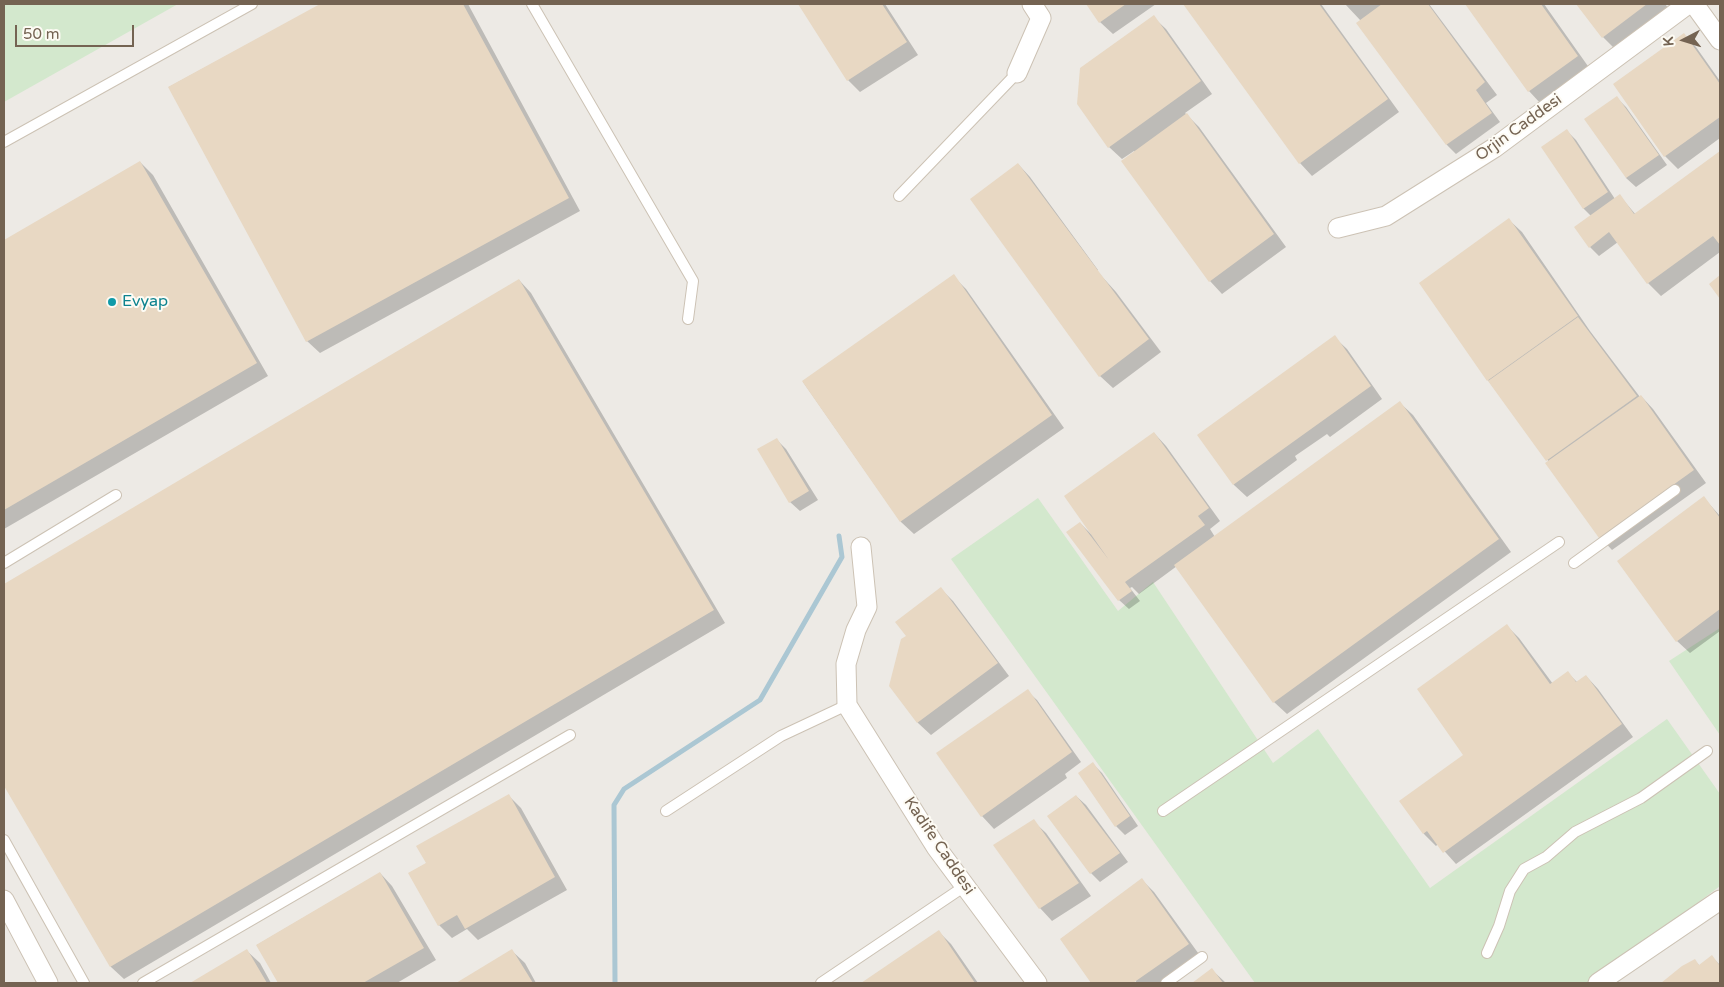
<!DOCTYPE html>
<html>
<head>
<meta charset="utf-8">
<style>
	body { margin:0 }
	#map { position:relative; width:1724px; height:987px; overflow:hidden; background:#fbf8ed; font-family:"Varela Round",sans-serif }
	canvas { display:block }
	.frame { position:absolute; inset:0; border:5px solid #746352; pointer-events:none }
	.north { position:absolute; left:1659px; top:15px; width:50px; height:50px; -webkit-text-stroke:4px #fdfbf4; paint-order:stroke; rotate:265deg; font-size:14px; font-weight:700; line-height:20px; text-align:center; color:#746352 }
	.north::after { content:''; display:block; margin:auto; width:18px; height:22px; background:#746352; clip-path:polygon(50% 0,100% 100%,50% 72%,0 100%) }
	.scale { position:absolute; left:15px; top:25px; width:119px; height:22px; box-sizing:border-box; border:2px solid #746352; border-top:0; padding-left:6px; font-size:15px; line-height:18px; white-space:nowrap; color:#746352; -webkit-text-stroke:4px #fdfbf4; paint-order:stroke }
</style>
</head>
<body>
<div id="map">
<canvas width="1724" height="987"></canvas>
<div class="frame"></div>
<div class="north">K</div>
<div class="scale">50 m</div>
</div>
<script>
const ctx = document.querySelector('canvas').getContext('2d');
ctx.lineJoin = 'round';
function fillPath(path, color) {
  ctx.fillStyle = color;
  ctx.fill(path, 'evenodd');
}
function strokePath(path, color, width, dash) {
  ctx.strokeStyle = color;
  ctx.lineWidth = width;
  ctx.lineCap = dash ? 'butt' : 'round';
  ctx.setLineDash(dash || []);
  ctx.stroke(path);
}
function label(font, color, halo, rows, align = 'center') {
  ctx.font = font + ' "Varela Round",sans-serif';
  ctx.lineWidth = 4;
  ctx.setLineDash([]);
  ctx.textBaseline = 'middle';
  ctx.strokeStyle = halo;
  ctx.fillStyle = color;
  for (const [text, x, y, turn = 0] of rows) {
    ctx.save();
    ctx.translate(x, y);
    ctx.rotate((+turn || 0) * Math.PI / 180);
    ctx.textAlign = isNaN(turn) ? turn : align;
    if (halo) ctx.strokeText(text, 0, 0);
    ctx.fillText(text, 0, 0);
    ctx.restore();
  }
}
const industrial = new Path2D(`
	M4,4H1720V983H4Z`);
const green = new Path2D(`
	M4,4H178L4,102Z
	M1038,498L1118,611L1153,582L1273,763L1318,729L1430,888L1667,719L1720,794V886L1603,974L1608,983H1255L951,559Z
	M1720,628V735L1669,661Z`);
const shadow = new Path2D(`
	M322,4H468L580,211L320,353L307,341L169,87Z
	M799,4H885L918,55L860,92L848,80Z
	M1087,4H1156L1113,34L1100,22Z
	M1185,4H1321L1399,112L1312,176L1300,163Z
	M1345,4H1429L1497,95L1486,103L1500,122L1456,154L1447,145L1361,21Z
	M1466,4H1544L1590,69L1541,104L1529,91Z
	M1578,4H1665L1669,9L1615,49L1603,37Z
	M1153,17L1166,29L1212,94L1185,113L1199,127L1286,247L1222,294L1210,281L1134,151L1122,159L1109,147Z
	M1684,35L1696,47L1720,81V138L1678,169L1665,156L1615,85Z
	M1617,98L1626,107L1667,165L1636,187L1626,178Z
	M1567,131L1576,140L1615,199L1620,196L1636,215L1720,153V252L1661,296L1648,283L1618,242L1599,256L1590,247L1591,216L1583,208Z
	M140,162L153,175L268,376L4,529V241Z
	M1018,164L1030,177L1098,270L1097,271L1116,292L1161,352L1113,388L1100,376Z
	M1509,220L1522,232L1590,331L1640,397L1641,396L1653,409L1706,483L1612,550L1600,537L1549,462L1488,380Z
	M953,276L966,289L1064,428L914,534L901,522L803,382Z
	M519,280L531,293L725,623L124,979L111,967L4,784V586Z
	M1334,337L1347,349L1382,399L1330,437L1327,434L1295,456L1297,460L1247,497L1234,485L1199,435Z
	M1400,403L1413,415L1511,552L1287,714L1274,702L1177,566L1139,594L1132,587L1130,588L1140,601L1129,609L1119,600L1068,532L1080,523L1091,534L1092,533L1154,433L1166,446L1220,521L1210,529L1215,537Z
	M777,440L786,449L818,500L800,511L790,502Z
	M1704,498L1720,516V631L1690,653L1677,641Z
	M941,589L953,601L1009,676L931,735L918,723L890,686L907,636Z
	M1507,626L1519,638L1553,684L1568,673L1578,683L1586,676L1598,689L1633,737L1456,864L1438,844L1436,846L1424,834L1401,801L1465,755Z
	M1027,691L1037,700L1081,762L1065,774L1067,778L994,829L982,816Z
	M1093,764L1102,773L1138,826L1125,835L1116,826Z
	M508,795L521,808L567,890L478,940L467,929L452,938L439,925L410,873L427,863Z
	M1076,796L1086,805L1128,862L1100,882L1091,873Z
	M1033,821L1046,833L1091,896L1052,921L1040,908Z
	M380,873L392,886L436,960L397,983H280L257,945Z
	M1142,880L1154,892L1201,957L1163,983H1137L1098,928H1095L1134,983H1092L1061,939Z
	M939,932L951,944L978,983H864Z
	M247,951L260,963L271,983H192Z
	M512,951L525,963L536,983H459Z
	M1712,957L1720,965V983H1663L1683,967L1695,961L1700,966Z
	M1212,970L1226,983H1194Z`);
const stream = new Path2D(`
	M615,983L614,805L624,789L760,700L842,557L839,536`);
const building = new Path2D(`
	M320,4H463L569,198L306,342L168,87Z
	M798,4H882L907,42L847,81Z
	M1086,4H1126L1099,23Z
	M1183,4H1319L1388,99L1299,164Z
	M1382,4H1428L1485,82L1476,90L1492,113L1446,145L1356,23Z
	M1465,4H1541L1578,56L1528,92Z
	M1576,4H1647L1602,38Z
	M1154,15L1201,81L1108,148L1077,104L1080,68Z
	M1684,33L1720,84V117L1664,157L1613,84Z
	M1617,96L1659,155L1626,178L1584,119Z
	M1187,113L1274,234L1209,282L1121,161Z
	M1567,129L1608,192L1583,209L1541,147Z
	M1720,151V245L1713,236L1647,284L1609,232L1589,248L1574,227L1620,194L1634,214Z
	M140,161L257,363L4,510V240Z
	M1018,163L1149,339L1099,377L970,199Z
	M1509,218L1578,316L1487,381L1419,283Z
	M954,274L1052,415L900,522L802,381Z
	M1720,275V299L1709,284Z
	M519,279L714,610L110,967L4,786V584Z
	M1578,317L1637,396L1546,461L1488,381Z
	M1335,335L1371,386L1233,485L1197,435Z
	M1641,395L1694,470L1599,538L1545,463Z
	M1400,401L1499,539L1273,703L1174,565Z
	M1154,432L1209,508L1198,516L1205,525L1125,582L1132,591L1118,601L1066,532L1080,522L1109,560L1064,496Z
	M777,438L809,491L789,503L757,449Z
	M1704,496L1720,518V609L1676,642L1617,561Z
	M941,587L998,663L917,723L889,686L901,639L906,636L895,622Z
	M1507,624L1550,684L1568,671L1576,682L1586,675L1622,724L1443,853L1427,831L1423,834L1399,801L1463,755L1417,689Z
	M1028,689L1072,752L981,817L936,753Z
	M1093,762L1130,816L1115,827L1078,773Z
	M509,794L555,877L465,929L457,915L438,926L408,873L426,863L416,846Z
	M1076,795L1120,853L1090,874L1047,816Z
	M1034,819L1079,883L1039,909L993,845Z
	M380,872L424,948L363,983H278L256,945Z
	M1142,878L1189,944L1133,983H1091L1060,939Z
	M939,930L975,983H861Z
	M247,949L267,983H190Z
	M512,949L533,983H456Z
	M1712,955L1720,966V983H1661L1682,966L1695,959L1699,965Z
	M1212,968L1223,983H1192Z`);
const lane = new Path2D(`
	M532,4L693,281L688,319
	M4,142L252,4
	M899,196L1017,73
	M4,563L116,495
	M1574,563L1675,490
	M666,811L781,736L847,705
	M1163,811L1559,542
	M4,840L84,983
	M1487,953L1499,926L1510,891L1524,869L1546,857L1575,832L1641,798L1707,751
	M143,983L570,735
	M821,983L965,886
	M1166,983L1202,957`);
const street = new Path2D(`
	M1694,4L1720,40
	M1017,73L1041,18L1032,4
	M1338,228L1386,216L1494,148L1688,4
	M861,547L867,607L856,630L846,664L847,705L936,847L1037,983
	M4,900L48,983
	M1598,983L1720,900`);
const markers = [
	[112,302,5,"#0f9aa8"]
];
const streetNames = [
	["Orjin Caddesi",1519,128,-36],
	["Kadife Caddesi",939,846,56]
];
const cultureNames = [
	["Evyap",122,302]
];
fillPath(industrial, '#edeae5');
fillPath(green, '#d3e8cd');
fillPath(shadow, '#0003');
strokePath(stream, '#abc7d3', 5);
fillPath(building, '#e8d8c3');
strokePath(lane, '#ccc2b4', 12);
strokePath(street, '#ccc2b4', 21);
strokePath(lane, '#fff', 10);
strokePath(street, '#fff', 19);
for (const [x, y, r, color] of markers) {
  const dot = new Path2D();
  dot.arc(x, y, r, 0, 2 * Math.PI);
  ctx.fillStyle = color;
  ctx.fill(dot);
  strokePath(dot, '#fdfbf4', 2);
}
label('16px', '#746352', '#fdfbf4', streetNames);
label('16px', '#0d838f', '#fdfbf4', cultureNames, 'left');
</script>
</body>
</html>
